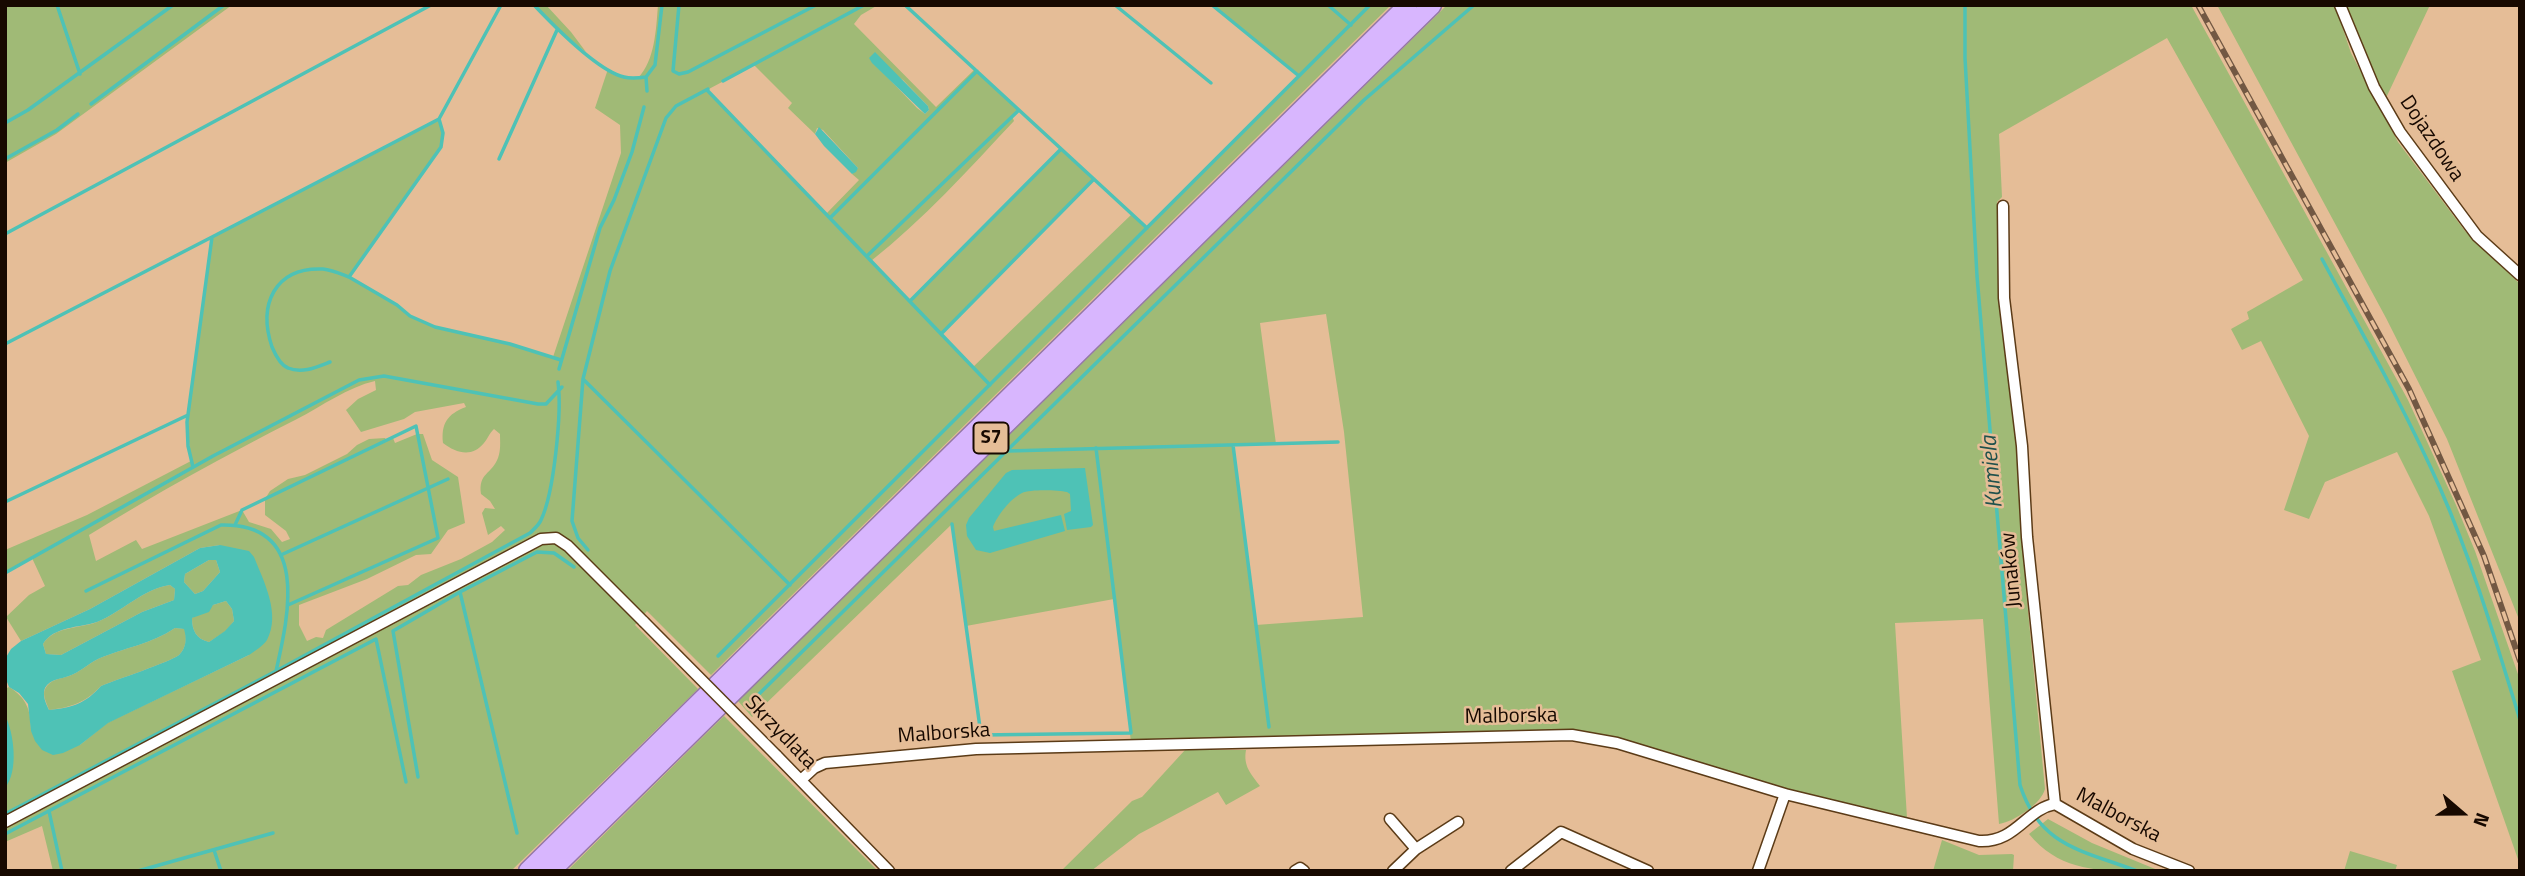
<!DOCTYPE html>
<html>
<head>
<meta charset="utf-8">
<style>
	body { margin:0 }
	#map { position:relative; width:2525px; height:876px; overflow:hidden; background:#e5bd97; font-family:"Titillium Web",sans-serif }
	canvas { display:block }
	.frame { position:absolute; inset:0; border:7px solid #170900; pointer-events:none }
	.north { position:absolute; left:2427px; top:778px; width:70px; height:70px; -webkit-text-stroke:5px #e5bd97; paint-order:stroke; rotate:110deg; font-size:19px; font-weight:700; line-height:28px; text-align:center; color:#170900 }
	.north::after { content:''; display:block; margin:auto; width:24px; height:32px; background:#170900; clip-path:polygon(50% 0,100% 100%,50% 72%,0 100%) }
</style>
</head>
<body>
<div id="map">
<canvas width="2525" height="876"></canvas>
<div class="frame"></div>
<div class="north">N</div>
</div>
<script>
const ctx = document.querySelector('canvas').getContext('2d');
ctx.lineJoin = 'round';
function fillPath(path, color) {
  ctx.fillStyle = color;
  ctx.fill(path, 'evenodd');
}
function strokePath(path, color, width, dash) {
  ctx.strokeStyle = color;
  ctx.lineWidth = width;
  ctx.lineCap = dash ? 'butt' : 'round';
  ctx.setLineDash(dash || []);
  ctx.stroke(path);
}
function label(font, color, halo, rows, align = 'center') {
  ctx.font = font + ' "Titillium Web",sans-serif';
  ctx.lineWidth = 5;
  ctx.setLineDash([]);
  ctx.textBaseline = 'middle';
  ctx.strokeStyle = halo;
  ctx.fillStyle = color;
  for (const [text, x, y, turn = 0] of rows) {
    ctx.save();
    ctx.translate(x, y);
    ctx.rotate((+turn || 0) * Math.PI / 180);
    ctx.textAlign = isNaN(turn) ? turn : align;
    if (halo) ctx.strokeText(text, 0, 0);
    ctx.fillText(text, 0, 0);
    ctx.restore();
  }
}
const green = new Path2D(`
	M5,5H232L56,134L5,163Z
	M534,5H546L571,32L586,52L563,34Z
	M658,5H878L861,15L854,24L936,107L975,69L1019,110L1012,116L1014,121C968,170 924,219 871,261L910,301L1061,149L1094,179L942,334L973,367L1132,214L1147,227L1299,77L1212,5H1391L711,675L647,611L635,625L698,689L511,871H53L42,826L5,842V689L9,687C27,698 31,711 31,731L80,745L107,723L249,655L220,545L200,548L90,609L21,641L6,617L29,595L45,586L32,558L5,573V550L87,515L191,461L187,422L212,237L439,119L443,133L441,147L350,277L397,305L410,316L435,327L510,344L553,357L621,153L620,125L595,108L608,69L624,77L638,78C655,60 656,30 658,5ZM869,58L903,80L928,106L929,110L925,114L917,108ZM754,65L792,103L788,108L815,134L817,128L823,130L858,168L852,174L859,180L826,214L707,90ZM375,381L376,390L358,399L346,410L361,432L404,419L415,412L464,403L466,407C447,414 441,424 443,443C456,453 472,458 484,443C488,438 489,434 494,429L500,434C500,442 501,450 498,458C492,474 478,473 481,494L490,501L495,509L485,508L482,513L488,535L501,526L505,530L492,542L461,559L421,575L408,585L398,586L326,630L323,638L316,637L307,641L299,625V605L367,579L416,555L431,554L448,530L465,523L458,477L432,460L423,434H417L395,443L393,438L387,441L385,438L369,439L357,445L347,454L305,475L288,479L270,491L265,499V515L286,531L290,539L282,542L271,529L249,522L242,510L142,549L136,540L96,561L89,535C157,493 226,455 297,419C322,406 348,387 375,381Z
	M1447,5H2191L2408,400L2456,505L2475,551L2520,680V865L2452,671L2481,660L2429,516L2397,452L2325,482L2309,519L2284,510L2309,436L2261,341L2242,350L2231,329L2249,319L2247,312L2303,280L2167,38L1999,134L2002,197L1997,202L2000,300L2015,422L2026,590L2045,789C2041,804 2015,821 1999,824L1983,619L1895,623L1907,818L1787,790L1619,739L1573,731L1131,742L1114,599L966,626L952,524L752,717L738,701ZM1326,314L1344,432L1363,617L1256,625L1233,446L1276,444L1260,323Z
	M2217,5H2335L2351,53L2398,142L2465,231L2520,284V622L2447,439L2386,318Z
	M2345,5H2430L2385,100Z
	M209,560H216L220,572L203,591L195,594L184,582L185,574Z
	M170,585L175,589L174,600L142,612L61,655L46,654L43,644C54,626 79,629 97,622C122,612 143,589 170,585Z
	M226,601L232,609L234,621L226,631L209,642C196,639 192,630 192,618L213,605Z
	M175,628L185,629C187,639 186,648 179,655C170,662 115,680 101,686C85,703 72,707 49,710C47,704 42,695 45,689C50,679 60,679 69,676C79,673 88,664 98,659C123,648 152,644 175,628Z
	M724,716L878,871H567Z
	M1185,750H1246C1243,766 1251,774 1260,786L1226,805L1218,792L1139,834L1091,871H1061L1132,801L1142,797Z
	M2048,819L2092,843L2160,871C2111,871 2063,876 2029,834Z
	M1942,840L1979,855L2012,854L2014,855L2013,871H1933Z
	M2350,851L2397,865L2395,871H2344Z`);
const water = new Path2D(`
	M875,52L928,106L929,110L925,114L872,63L869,58Z
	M819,127L858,168L856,172L852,174L824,146L815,134Z
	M1085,468L1093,525L1091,527L1067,530L1064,514L1071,511L1070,494L1067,492C1058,490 1030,489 1022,493C1010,499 997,516 993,527L994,531L1061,515L1065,531L990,553L976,550L967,536L966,525L969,518L1006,473L1012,470Z
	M220,545L249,551L254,557C264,582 281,614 267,640C263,646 255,651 249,655L108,723L80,745L63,753L53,755L42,750L35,741L31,731L28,704L19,693L9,687L5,677V659L11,649L21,641L90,609L200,548ZM209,560H216L220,572L203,591L195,594L184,582L185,574ZM170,585L175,589L174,600L142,612L61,655L46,654L43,644C54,626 79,628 97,622C122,612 143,589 170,585ZM226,601L232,609L234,621L225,631L209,642C196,639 192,630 192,618L209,612L213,605ZM175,628L184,629C187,639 186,648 179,655C170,662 115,680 101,686C86,703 72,708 49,710C46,704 42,695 45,688C50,679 61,679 69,676C79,673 88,664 98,659C123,648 152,644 175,628Z
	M5,715C14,733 19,771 5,788Z`);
const stream = new Path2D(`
	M57,5L80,74
	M534,5C553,25 598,71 624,77C631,79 639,78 646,77L655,65L662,5
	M679,5L673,71L679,74L688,72L816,5
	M905,5L1147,228
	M1115,5L1211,83
	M1212,5L1299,76
	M1328,5L1351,25
	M1965,5V58L1977,276L2020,785C2040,847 2082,850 2137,871
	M646,77L647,91
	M723,81L864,5
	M707,90L990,385
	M91,104L224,5
	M439,119L501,5
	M5,123L28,110L173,5
	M5,159L57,130L78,114
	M499,159L557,30
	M830,218L977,71
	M5,234L431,5
	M867,256L1019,110
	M2322,259C2363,335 2405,409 2440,488C2473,563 2496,642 2520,720
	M910,301L1061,149
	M941,334L1094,179
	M5,344L212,237
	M330,362C317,367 302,374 288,368C280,365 275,354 272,347C258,305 274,267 323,269C332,270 341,274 349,277
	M559,369L600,228L614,200L632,152L644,107
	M583,379L790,585
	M1233,445L1269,727
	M1008,451L1338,442
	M193,467L188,446L187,422L212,237L439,119L443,133L441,147L349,277L397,305L410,316L435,327L510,344L561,360
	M5,502L188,415
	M952,524L981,735L1131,733L1096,448
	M235,525L242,510L416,426L438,538L288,605
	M588,550L578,538L572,521L583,379L610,271L666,118L676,106L708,89
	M283,554L448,479
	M5,573L213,456L359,380L384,376L538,404H546L562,387
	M86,591L221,525C310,523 289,614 276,671
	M460,592L517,833
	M718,656L1370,5
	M756,697L1364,100L1474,5
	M418,777L393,631L460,592L537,552L554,553L574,567
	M49,811L62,871
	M5,814L276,671L530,533C534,529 539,525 541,520C554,493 562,412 558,382
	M5,834L376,639L406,782
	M214,850L221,871
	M138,871L273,833`);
const street = new Path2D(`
	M2340,5L2374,87L2400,132L2477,236L2520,275
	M2003,206L2004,298L2022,446L2027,537L2055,804
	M776,755L889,871
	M801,780L814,768L825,763L976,749L1572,735L1617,743L1785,794L1979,841C2016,843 2026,809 2055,804L2133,849L2189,871
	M1390,819L1416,849
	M5,822L541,539L556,538L568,546L644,622
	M1295,871L1300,868L1304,871
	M1393,871L1416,849L1458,822
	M1511,871L1561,832L1648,871
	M1758,871L1785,794`);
const highway = new Path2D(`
	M528,871L1408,5
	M551,871L1432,5`);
const rail = new Path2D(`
	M2198,5L2409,389L2484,556L2520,661`);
const streetBridge = new Path2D(`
	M644,622L776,755`);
const shields = [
	[991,438,35]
];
const shieldNames = [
	["S7",991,438]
];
const streetNames = [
	["Dojazdowa",2431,139,56],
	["Junaków",2012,570,-95],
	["Malborska",1511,717,-1],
	["Skrzydlata",780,733,46],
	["Malborska",944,734,-4],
	["Malborska",2118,816,28]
];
const waterNames = [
	["Kumiela",1993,472,-95]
];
fillPath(green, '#a0ba76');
fillPath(water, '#4ec2b6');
strokePath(stream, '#4ec2b6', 3.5);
strokePath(street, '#5b3b17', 13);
strokePath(highway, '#9479a5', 21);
strokePath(street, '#fff', 10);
strokePath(highway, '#d8b6fe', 18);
strokePath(rail, '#725843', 6);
strokePath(rail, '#e5bd97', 3.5, [10]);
strokePath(streetBridge, '#5b3b17', 13, []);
strokePath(streetBridge, '#fff', 10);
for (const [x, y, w] of shields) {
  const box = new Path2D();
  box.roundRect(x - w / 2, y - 15.5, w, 31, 5);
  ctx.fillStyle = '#e5bd97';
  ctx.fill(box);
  strokePath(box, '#170900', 2);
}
label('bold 19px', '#170900', null, shieldNames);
label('21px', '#170900', '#e5bd97', streetNames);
label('italic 23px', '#1f514c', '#e5bd97', waterNames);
</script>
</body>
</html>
